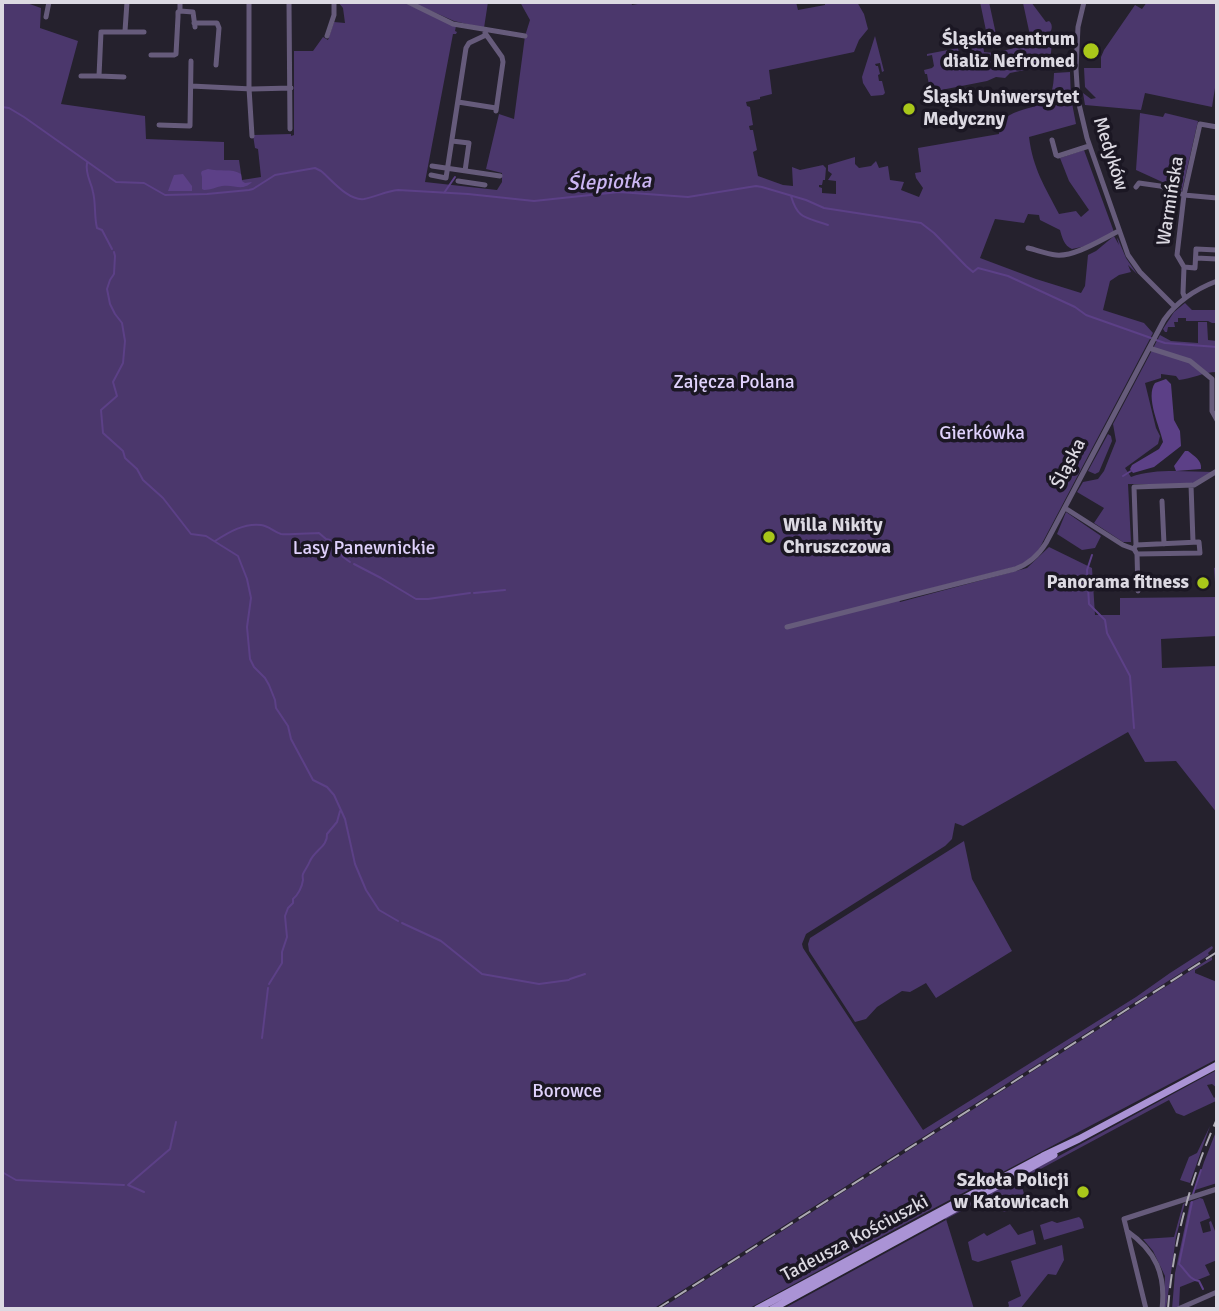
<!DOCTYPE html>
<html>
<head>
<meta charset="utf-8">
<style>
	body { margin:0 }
	#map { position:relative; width:1219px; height:1311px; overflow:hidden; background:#25212d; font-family:Signika,sans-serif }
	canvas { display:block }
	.frame { position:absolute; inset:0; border:4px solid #dcd9e2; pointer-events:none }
</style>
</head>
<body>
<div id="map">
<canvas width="1219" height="1311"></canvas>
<div class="frame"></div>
</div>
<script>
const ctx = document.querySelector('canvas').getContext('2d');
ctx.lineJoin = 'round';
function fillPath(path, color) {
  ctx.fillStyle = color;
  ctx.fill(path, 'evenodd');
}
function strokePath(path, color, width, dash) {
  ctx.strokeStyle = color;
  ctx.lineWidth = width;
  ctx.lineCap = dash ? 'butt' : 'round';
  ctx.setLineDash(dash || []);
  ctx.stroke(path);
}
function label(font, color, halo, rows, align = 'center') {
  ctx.font = font + ' Signika,sans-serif';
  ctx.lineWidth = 7;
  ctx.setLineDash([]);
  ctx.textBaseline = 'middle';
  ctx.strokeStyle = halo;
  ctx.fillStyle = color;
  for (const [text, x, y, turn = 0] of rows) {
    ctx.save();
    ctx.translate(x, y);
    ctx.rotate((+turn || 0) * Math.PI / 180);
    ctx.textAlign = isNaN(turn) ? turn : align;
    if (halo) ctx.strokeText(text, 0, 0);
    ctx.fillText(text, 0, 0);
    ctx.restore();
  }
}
const green = new Path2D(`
	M2,2H24L41,8L40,28L78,41L61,104L145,116L146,139L224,142V160H239L242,180L261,177L258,149L255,148L253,135L291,134V136L294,135V51H313L323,37L328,40L334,22L345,23L343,8L338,2H403L456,26L455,31L457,32L456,34H453L425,182L497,190L502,182V173L486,169L499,114L514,119L525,36L530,20L520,2H631L632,5L649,2H661L662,4L674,2H796L798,10L825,5V2H857L864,14L868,29L859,40L854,52L769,70L772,94L760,97V99L746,102L747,106L750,107L753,125L749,126L750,130H753L757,150L753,152L758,176L783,185L793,186L792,167L800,170L823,165L826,168L825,180H823L822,185H819V187L822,188V193L836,194V181L828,180L832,174L828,171V165L855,157V164L859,168L871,166L876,161L879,168L888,166L890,180L904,182L901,190L919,197L923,188L916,178L915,173L921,172L918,148L999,134L998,121C1005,118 1012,113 1019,111C1045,103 1053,104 1054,73L1070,72L1071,98L1076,124L1029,137C1033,169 1045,187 1059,214L1076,211L1081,217L1089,210L1069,181L1060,158L1084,150L1114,232L1086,246L1072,249C1064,246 1062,237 1060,230L1040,220L1039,215L1028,214L1024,223L995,219L980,258L1036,279L1081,293L1085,286L1088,255L1096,251L1114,236L1119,245L1117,238L1118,239L1126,258L1137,274L1128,265L1131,272L1119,275L1110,281L1103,310L1144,323L1153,333L1038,551L1033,557L1018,566L898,597L900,602L1027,568L1049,547L1092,568L1095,615H1120V598L1216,597L1214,568L1217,567V636L1161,639L1162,668L1217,666V813L1176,761L1145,762L1128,732L963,826L955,823L952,839L945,846L806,934L802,944L803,948L923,1130L1136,997L1170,973L1212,946L1213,948L1208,953L1209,955L653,1309H2Z
	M411,2H488L484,28L454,21Z
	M980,2H989L999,48H992L989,45Z
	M1020,2H1031L1046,22L1049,21C1052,23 1053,29 1050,32L1031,40L1023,3Z
	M1147,2H1217V88H1215L1212,107L1145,93L1141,110L1085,105L1083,93L1091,99L1096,98L1085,87L1084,68H1101V57L1104,50L1135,5L1142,9Z
	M979,32L982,33L984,52L994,53L1051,39L1052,41L1050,65L1010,73L1005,78L996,77L987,81L936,91L931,85H929L927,74H925L924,70L932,68L934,66L932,55L927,56V54L958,48L961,63L970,65L975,63L970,45L981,43Z
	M875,36L884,71L882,72L880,63L875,64L876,66H878L880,74L878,75L879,81H882L885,93L883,95L871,96L863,83L862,77Z
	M1140,113L1163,117L1165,113L1198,121L1182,191L1136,170Z
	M1185,303L1192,310H1216L1215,317H1217V321H1215V323H1212L1208,321H1186V318H1178V322H1174L1175,327H1168L1167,332H1165L1163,329L1174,312Z
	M1198,322H1207L1208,340L1217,341V372C1203,372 1192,379 1179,380L1176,376L1161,374V378L1145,383L1156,428L1160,436L1158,444L1125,468L1131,477C1155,468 1188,472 1214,472L1194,484H1128L1131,542H1123L1094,523L1104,508L1077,492L1083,482L1098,479L1104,471L1116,441L1113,424L1160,335L1171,341L1198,343Z
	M1108,434L1111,436L1112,441L1099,472L1095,474L1088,471Z
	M1066,512L1101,536L1095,548L1082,550L1057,534Z
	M964,841L972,879L1012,951L936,998L926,983L910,992L902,991L877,1007L866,1019L855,1022L809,951L808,944L810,938Z
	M1212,957V960L1195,970V973L1217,982V1059L925,1213L748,1309H660Z
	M1217,1070V1088L1212,1084L1207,1085L1214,1098L1217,1095V1100L1216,1101L1184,1116L1176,1113L1169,1100L1020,1180L1027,1204L1004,1212L996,1201L994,1194L946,1219L974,1309H783L946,1220L945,1218Z
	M1210,1126L1190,1183L1180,1180L1189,1157L1197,1153Z
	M1217,1129V1183L1195,1190L1204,1162Z
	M1200,1198L1203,1199L1210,1218L1200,1222L1203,1233L1211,1231L1209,1222L1211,1221L1217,1236V1260L1205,1265L1210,1275L1180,1287L1179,1307L1172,1309L1175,1273L1190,1202Z
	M1185,1203L1176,1237L1166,1309H1163L1165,1276L1153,1251L1143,1239L1174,1237L1183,1204Z
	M1079,1217L1082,1220L1084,1228L1044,1240L1040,1225L1052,1221L1057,1223Z
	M1010,1224L1018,1235L1033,1230L1036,1244L978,1262L972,1260L968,1242L984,1233L987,1236Z
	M1062,1245L1064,1260L1056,1275L1048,1274L1020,1309H1007L1009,1306L1008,1302L1021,1296L1011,1261Z`);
const water = new Path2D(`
	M208,169C219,172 232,168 241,174L242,181L245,183L252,182C242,192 235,184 222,186C216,187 211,190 204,190L202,189V177L201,173L202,171Z
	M183,174L192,186V191H168L174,175Z
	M1166,379L1171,384L1174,420L1180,431L1181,446L1154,467L1133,473L1130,469L1132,465L1159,449L1163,442C1160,427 1145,397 1155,383Z
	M1185,451H1188C1194,456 1202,460 1201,469L1176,471L1174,466Z`);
const stream = new Path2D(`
	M2,107L9,108L24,117L116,182L144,183L165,195L207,194L249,190L253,189L275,175L315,168L321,171C332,180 348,201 364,199C376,197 386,191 398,190L468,194L534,201L619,192L688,197L756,186L762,187L806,200L824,208L921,223L934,233L966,266L973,272L978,268L1008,276L1075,307L1086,315L1151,338
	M87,163C85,175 91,181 93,192C96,204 94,216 97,228L102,230L112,249
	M444,193L455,177
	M791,196C798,220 806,217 828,225
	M114,252L115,256L114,274L110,280L107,289L110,304L115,314L122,323L125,341L123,363L113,382L117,396L101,410L103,433L123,451L125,458L137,469L143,480L163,498L191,534L206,536L238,556L247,579L251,598L247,627L250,659L254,667L265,678L269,685L275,700L276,708L288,726L291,739L313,780L327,787L334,795L345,819L355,864L366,890L379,910L398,921
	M1156,340L1165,343L1217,347
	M1123,476L1131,471
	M215,541C229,532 244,523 261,525C269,526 274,532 281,534C287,535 312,533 319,533L326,539L330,540L332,544L340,541L348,542
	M350,541L358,542
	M334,545L343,557L350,562
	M1092,555L1087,570L1089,604L1105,620L1107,633L1130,676L1134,728
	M354,564L381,578L416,599H428L470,593
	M474,593L505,590
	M402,923L441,941L482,974L539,984L569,980
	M570,979L585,974
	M269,984L282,963V952L287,937L285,916L288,908L293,903V899C298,895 302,887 303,880C303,878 302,876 303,874C304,871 308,866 310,861C315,850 328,846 327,834L337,822L340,811
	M262,1038L268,988
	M2,1172L16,1180L124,1185
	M144,1192L128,1185L170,1149L176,1122
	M1193,1194L1201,1170
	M1192,1202L1179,1264C1186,1270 1189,1280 1199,1281L1203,1289`);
const minor = new Path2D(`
	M249,2V88L252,136
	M289,2L290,129
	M408,2L453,24L525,36
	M1084,2L1078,27L1076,69L1078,100L1087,138L1128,255L1140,272L1174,306
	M180,11L193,12L195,27
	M46,17L49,2
	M194,23H217L219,28L216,65
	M125,31L127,2
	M485,33L502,57L503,62L496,111
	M327,36L334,15V2
	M151,55H174L176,54L178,17V12L180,11V2
	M81,76H99
	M124,77L99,76L101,32H144
	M191,86L252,89L291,88
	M458,102L496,108
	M159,125L190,126L191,61
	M1052,140L1056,155L1058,156L1089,146
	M452,141L469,143L465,171
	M432,166L500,176
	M431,175L446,178L466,48L469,43L486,35
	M458,181L485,185
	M1136,187L1139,183L1160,186L1184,195L1217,198
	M1028,248C1037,250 1046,254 1056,255C1075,257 1102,239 1119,231
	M1196,258L1217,259
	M1184,267L1195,268L1196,249L1217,250
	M1185,298L1183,293L1184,267L1177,255L1184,195L1200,124L1217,127
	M1149,348L1190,361L1212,379V411L1217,420
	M1191,485L1193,542
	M1162,501L1164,544
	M1065,508L1123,545L1134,549L1137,554L1138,591
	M1136,545L1199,542L1200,553L1137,554
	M1134,549L1136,545L1134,487L1194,485L1217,471
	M787,627L1015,569C1029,564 1038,556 1046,543L1164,320C1177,301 1196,289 1217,281
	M1127,1231C1156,1251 1166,1275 1162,1309
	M1146,1309L1124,1219L1217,1189
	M1178,1309L1217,1292`);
const major = new Path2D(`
	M757,1309L1043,1156L1079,1139L1217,1065
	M772,1309L1054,1155`);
const rail = new Path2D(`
	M657,1309L1217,952
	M1168,1309C1173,1243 1190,1179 1217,1119`);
const markers = [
	[1091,51,9,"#a9c71a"],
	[909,109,7,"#a9c71a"],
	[769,537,7,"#a9c71a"],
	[1203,583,7,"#a9c71a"],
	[1083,1192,7,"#a9c71a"]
];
const poiNames = [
	["Śląskie centrum",1075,40],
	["dializ Nefromed",1075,62],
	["Śląski Uniwersytet",923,98,"left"],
	["Medyczny",923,120,"left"],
	["Willa Nikity",783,526,"left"],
	["Chruszczowa",783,548,"left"],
	["Panorama fitness",1189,583],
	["Szkoła Policji",1069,1181],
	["w Katowicach",1069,1203]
];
const streetNames = [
	["Medyków",1110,154,72],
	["Warmińska",1171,201,-81],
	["Śląska",1069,464,-63],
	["Tadeusza Kościuszki",855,1239,-28]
];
const parkNames = [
	["Zajęcza Polana",734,383],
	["Gierkówka",982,434],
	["Lasy Panewnickie",364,549],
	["Borowce",567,1092]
];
const waterNames = [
	["Ślepiotka",609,183,-2]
];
fillPath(green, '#4b376c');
fillPath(water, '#5c4087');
strokePath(stream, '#5c4087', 2);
strokePath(minor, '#665b7b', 5);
strokePath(major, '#aa93d5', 7);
strokePath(rail, '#aba8b2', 2, [14, 7]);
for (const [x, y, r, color] of markers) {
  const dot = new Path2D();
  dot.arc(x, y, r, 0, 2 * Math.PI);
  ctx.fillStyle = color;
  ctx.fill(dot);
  strokePath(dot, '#1b1723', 2.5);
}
label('bold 19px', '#dcd9e2', '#1b1723', poiNames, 'right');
label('19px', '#dcd9e2', '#1b1723', streetNames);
label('19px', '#e0d2fc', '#1b1723', parkNames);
label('italic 21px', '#cbb6f3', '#1b1723', waterNames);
</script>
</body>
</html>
